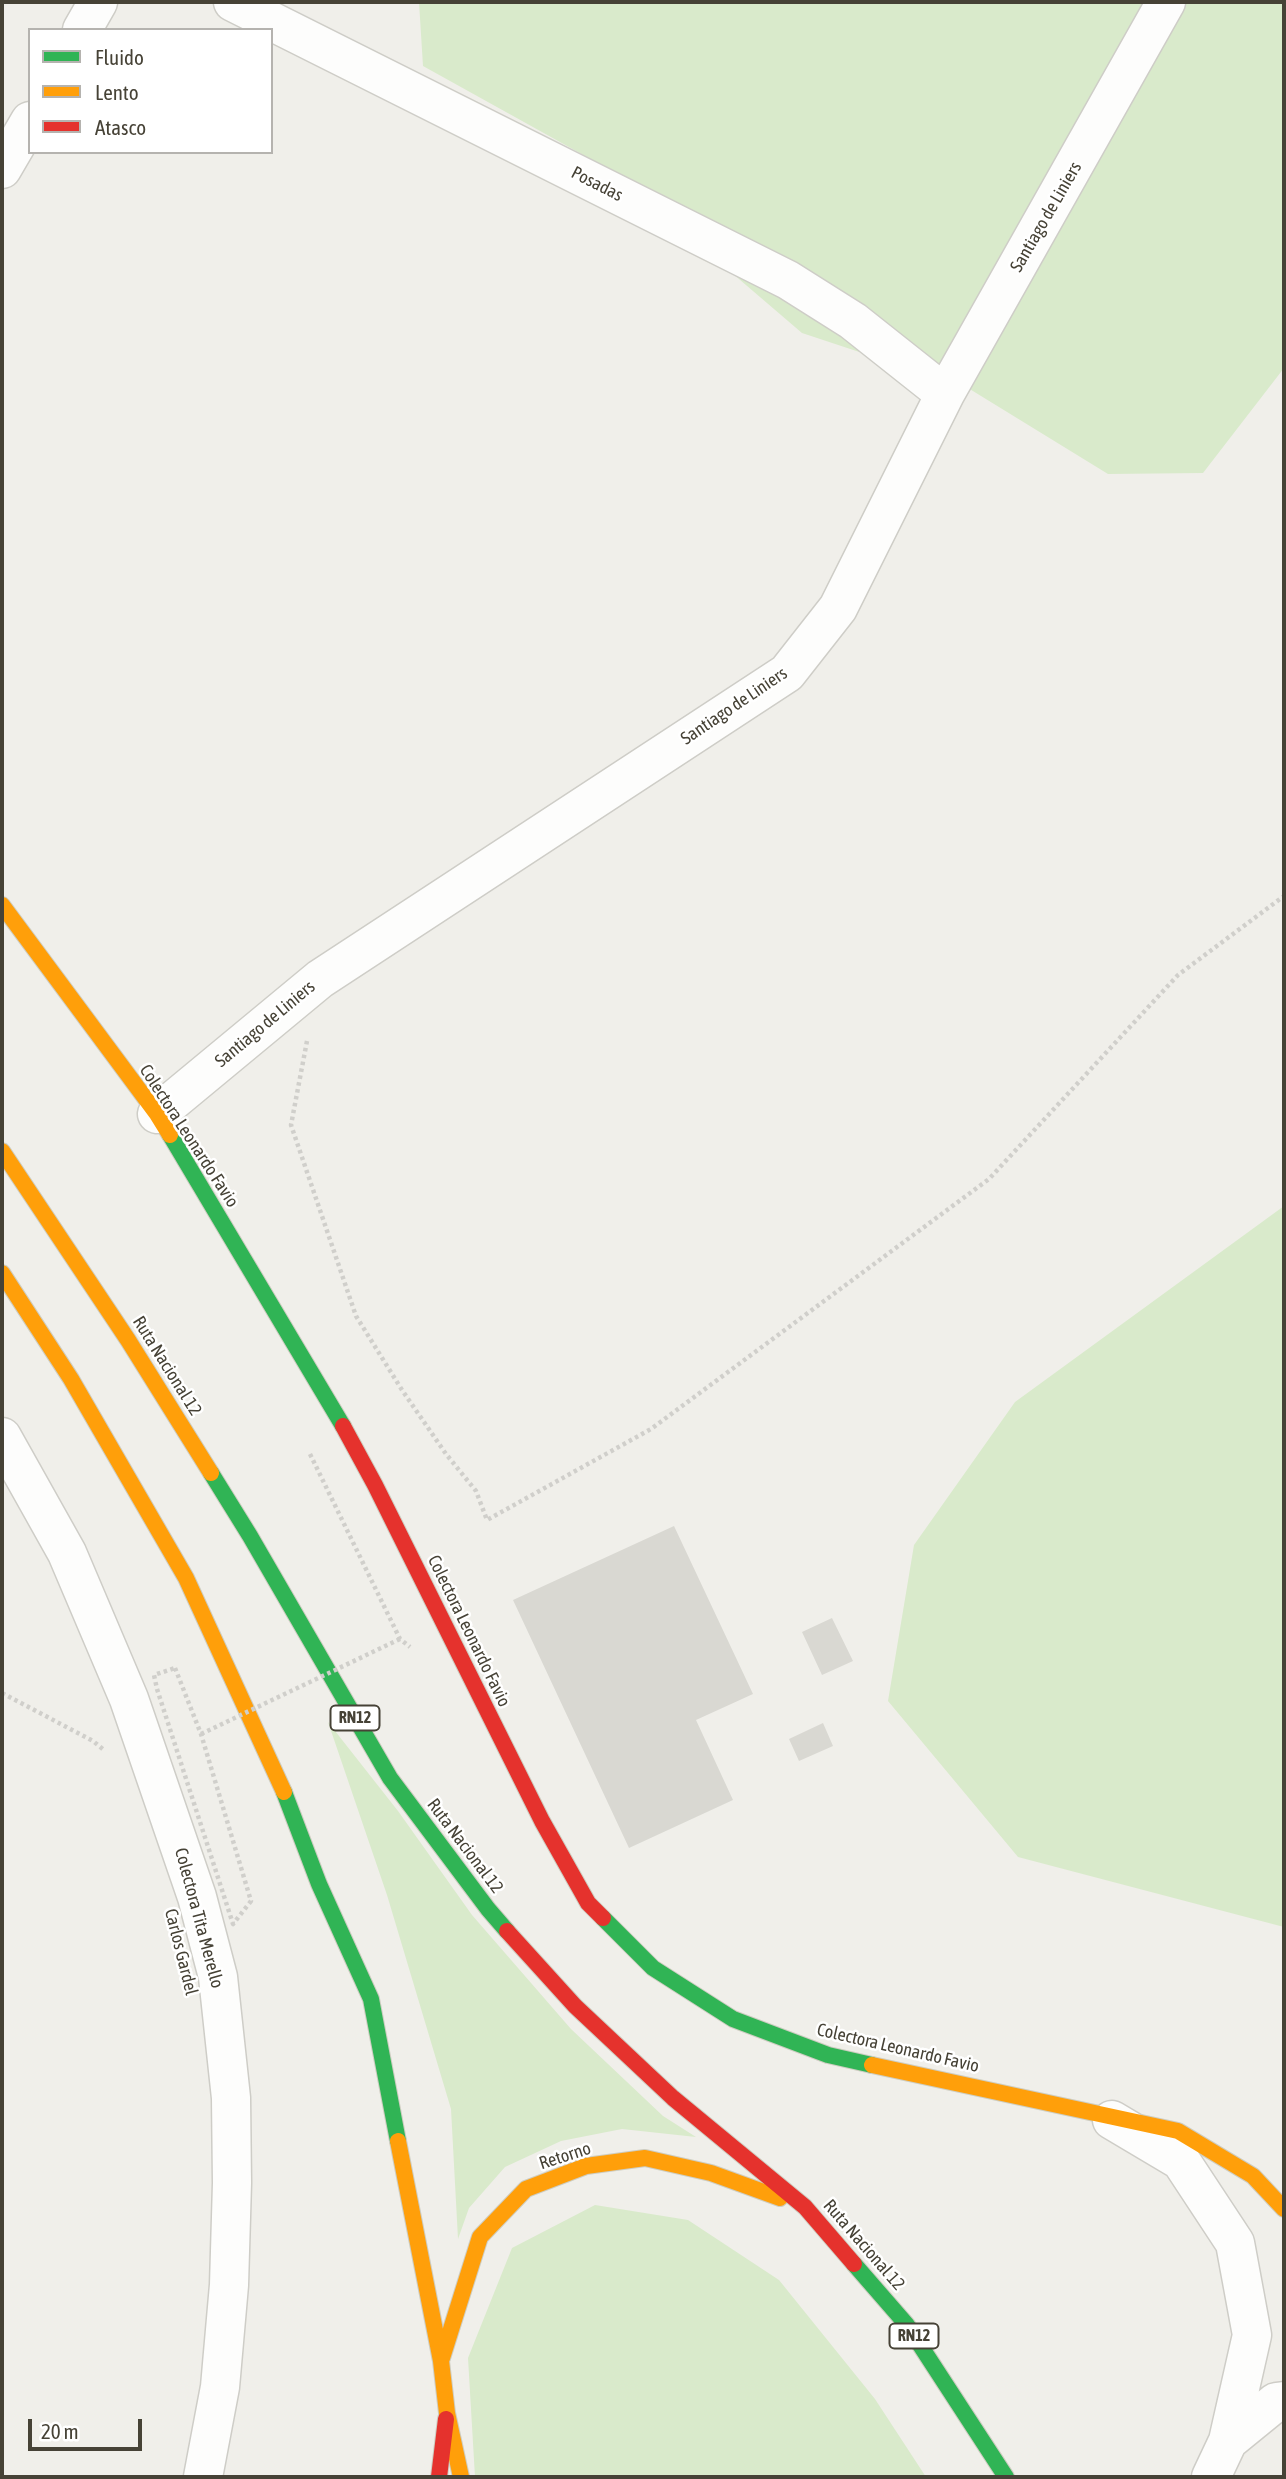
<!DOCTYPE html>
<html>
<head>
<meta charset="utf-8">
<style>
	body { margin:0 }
	#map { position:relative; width:1286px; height:2479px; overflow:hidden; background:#f0efea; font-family:"Asap Condensed",sans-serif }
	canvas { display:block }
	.frame { position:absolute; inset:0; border:4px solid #464236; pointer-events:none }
	.legend { position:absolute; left:28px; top:28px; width:245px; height:126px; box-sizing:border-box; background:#fff; border:2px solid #b5b3af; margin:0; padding:9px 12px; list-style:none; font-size:21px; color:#464236 }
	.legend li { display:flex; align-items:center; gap:14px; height:35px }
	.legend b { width:35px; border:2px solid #b5b3af }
	.scale { position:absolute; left:28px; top:2419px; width:114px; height:32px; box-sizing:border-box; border:4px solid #464236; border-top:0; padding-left:9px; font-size:21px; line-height:24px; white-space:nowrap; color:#464236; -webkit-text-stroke:5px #fff; paint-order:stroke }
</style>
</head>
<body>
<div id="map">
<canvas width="1286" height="2479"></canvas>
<div class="frame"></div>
<ul class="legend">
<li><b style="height:9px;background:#30b455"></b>Fluido</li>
<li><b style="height:9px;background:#ff9f0a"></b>Lento</li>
<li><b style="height:9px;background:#e5322d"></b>Atasco</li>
</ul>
<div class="scale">20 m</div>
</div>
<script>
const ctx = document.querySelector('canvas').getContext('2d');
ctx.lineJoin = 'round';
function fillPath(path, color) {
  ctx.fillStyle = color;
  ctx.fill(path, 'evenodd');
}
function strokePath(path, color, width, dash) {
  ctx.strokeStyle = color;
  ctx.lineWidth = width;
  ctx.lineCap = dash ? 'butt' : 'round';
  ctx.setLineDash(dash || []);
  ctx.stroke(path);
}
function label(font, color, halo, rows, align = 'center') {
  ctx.font = font + ' "Asap Condensed",sans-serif';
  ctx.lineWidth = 5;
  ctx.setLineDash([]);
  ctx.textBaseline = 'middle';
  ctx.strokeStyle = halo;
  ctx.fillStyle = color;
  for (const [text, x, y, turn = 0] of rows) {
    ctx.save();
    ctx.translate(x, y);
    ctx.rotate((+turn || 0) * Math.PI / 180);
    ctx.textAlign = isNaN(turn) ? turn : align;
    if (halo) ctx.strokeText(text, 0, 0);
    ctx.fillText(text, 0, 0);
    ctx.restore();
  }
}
const green = new Path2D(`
	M419,2H1284V368L1203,473L1108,474L968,388L802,333L614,172L423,66Z
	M1284,1206V1927L1018,1857L888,1701L914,1545L1015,1402Z
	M328,1722L398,1811L472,1915L571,2029L663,2116L696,2137L622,2129L561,2141L505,2167L469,2208L458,2239L451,2109L387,1895Z
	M595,2205L688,2220L779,2280L875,2399L926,2477H475L468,2358L512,2248Z`);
const building = new Path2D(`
	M674,1526L753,1694L696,1720L733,1800L629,1848L513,1600Z
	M832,1618L853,1661L822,1675L802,1632Z
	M823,1723L833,1746L799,1761L789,1739Z`);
const path = new Path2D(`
	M307,1041L291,1125L356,1316L402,1390L446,1454L476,1491L487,1520L651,1429L989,1179L1178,975L1284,896
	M310,1454L400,1639L410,1647
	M175,1668L201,1734L251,1901L233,1924L157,1689L154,1675Z
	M2,1693L93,1741L105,1751`);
const street = new Path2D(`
	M233,2L788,280L853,321L945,394
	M82,30L98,2
	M2,169L30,121
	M157,1114L320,979L787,673L838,608L945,394L1166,2
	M2,1437L67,1553L129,1699L197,1897L218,1977L231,2098L232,2183L229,2285L220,2387L203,2477
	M1112,2120L1181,2161L1235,2243L1252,2335L1228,2441L1211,2477
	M1228,2441L1276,2402L1284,2401`);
const fast = new Path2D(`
	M170,1135L343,1426
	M211,1473L250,1536L390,1778L488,1909L507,1931
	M284,1792L319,1884L371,1999L398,2141
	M603,1918L653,1968L733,2019L828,2055L872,2065
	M854,2264L907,2325L1006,2477`);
const slow = new Path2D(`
	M2,905L157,1114L170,1135
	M2,1151L128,1340L211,1473
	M2,1273L71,1379L186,1578L284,1792
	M872,2065L1178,2131L1253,2176L1284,2209
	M398,2141L441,2361L447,2413L461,2477
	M442,2358L480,2237L526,2189L586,2166L645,2158L711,2173L780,2198`);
const jam = new Path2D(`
	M343,1426L375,1485L542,1821L588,1903L603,1918
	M507,1931L575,2006L673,2098L805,2207L854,2264
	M439,2477L446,2419`);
const pathBridge = new Path2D(`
	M201,1734L400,1639`);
const shields = [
	[355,1718,49],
	[914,2336,49]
];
const shieldNames = [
	["RN12",355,1718],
	["RN12",914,2336]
];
const streetNames = [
	["Posadas",597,184,27],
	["Santiago de Liniers",1046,217,-60],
	["Santiago de Liniers",734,706,-34],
	["Santiago de Liniers",265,1024,-40],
	["Colectora Leonardo Favio",189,1136,57],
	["Ruta Nacional 12",167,1366,58],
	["Colectora Leonardo Favio",469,1631,64],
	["Ruta Nacional 12",465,1846,53],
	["Colectora Tita Merello",199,1918,75],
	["Carlos Gardel",181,1952,76],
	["Colectora Leonardo Favio",898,2048,13],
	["Retorno",565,2156,-18],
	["Ruta Nacional 12",864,2245,49]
];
fillPath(green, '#d9eacb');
fillPath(building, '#d9d8d2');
strokePath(street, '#cecdc7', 41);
strokePath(fast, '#cecdc1', 18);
strokePath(slow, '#cecdc1', 18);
strokePath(jam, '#cecdc1', 18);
strokePath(path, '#d0cfcb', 4.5, [3.5, 3.5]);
strokePath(street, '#fdfdfc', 38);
strokePath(fast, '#30b455', 16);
strokePath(slow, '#ff9f0a', 16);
strokePath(jam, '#e5322d', 16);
strokePath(pathBridge, '#d0cfcb', 4.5, [3.5, 3.5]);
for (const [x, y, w] of shields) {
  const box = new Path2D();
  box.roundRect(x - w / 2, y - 12.5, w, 25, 5);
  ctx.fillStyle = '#fff';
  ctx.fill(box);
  strokePath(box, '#464236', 2);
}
label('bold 16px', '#464236', null, shieldNames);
label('18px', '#464236', '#fff', streetNames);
</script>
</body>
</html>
